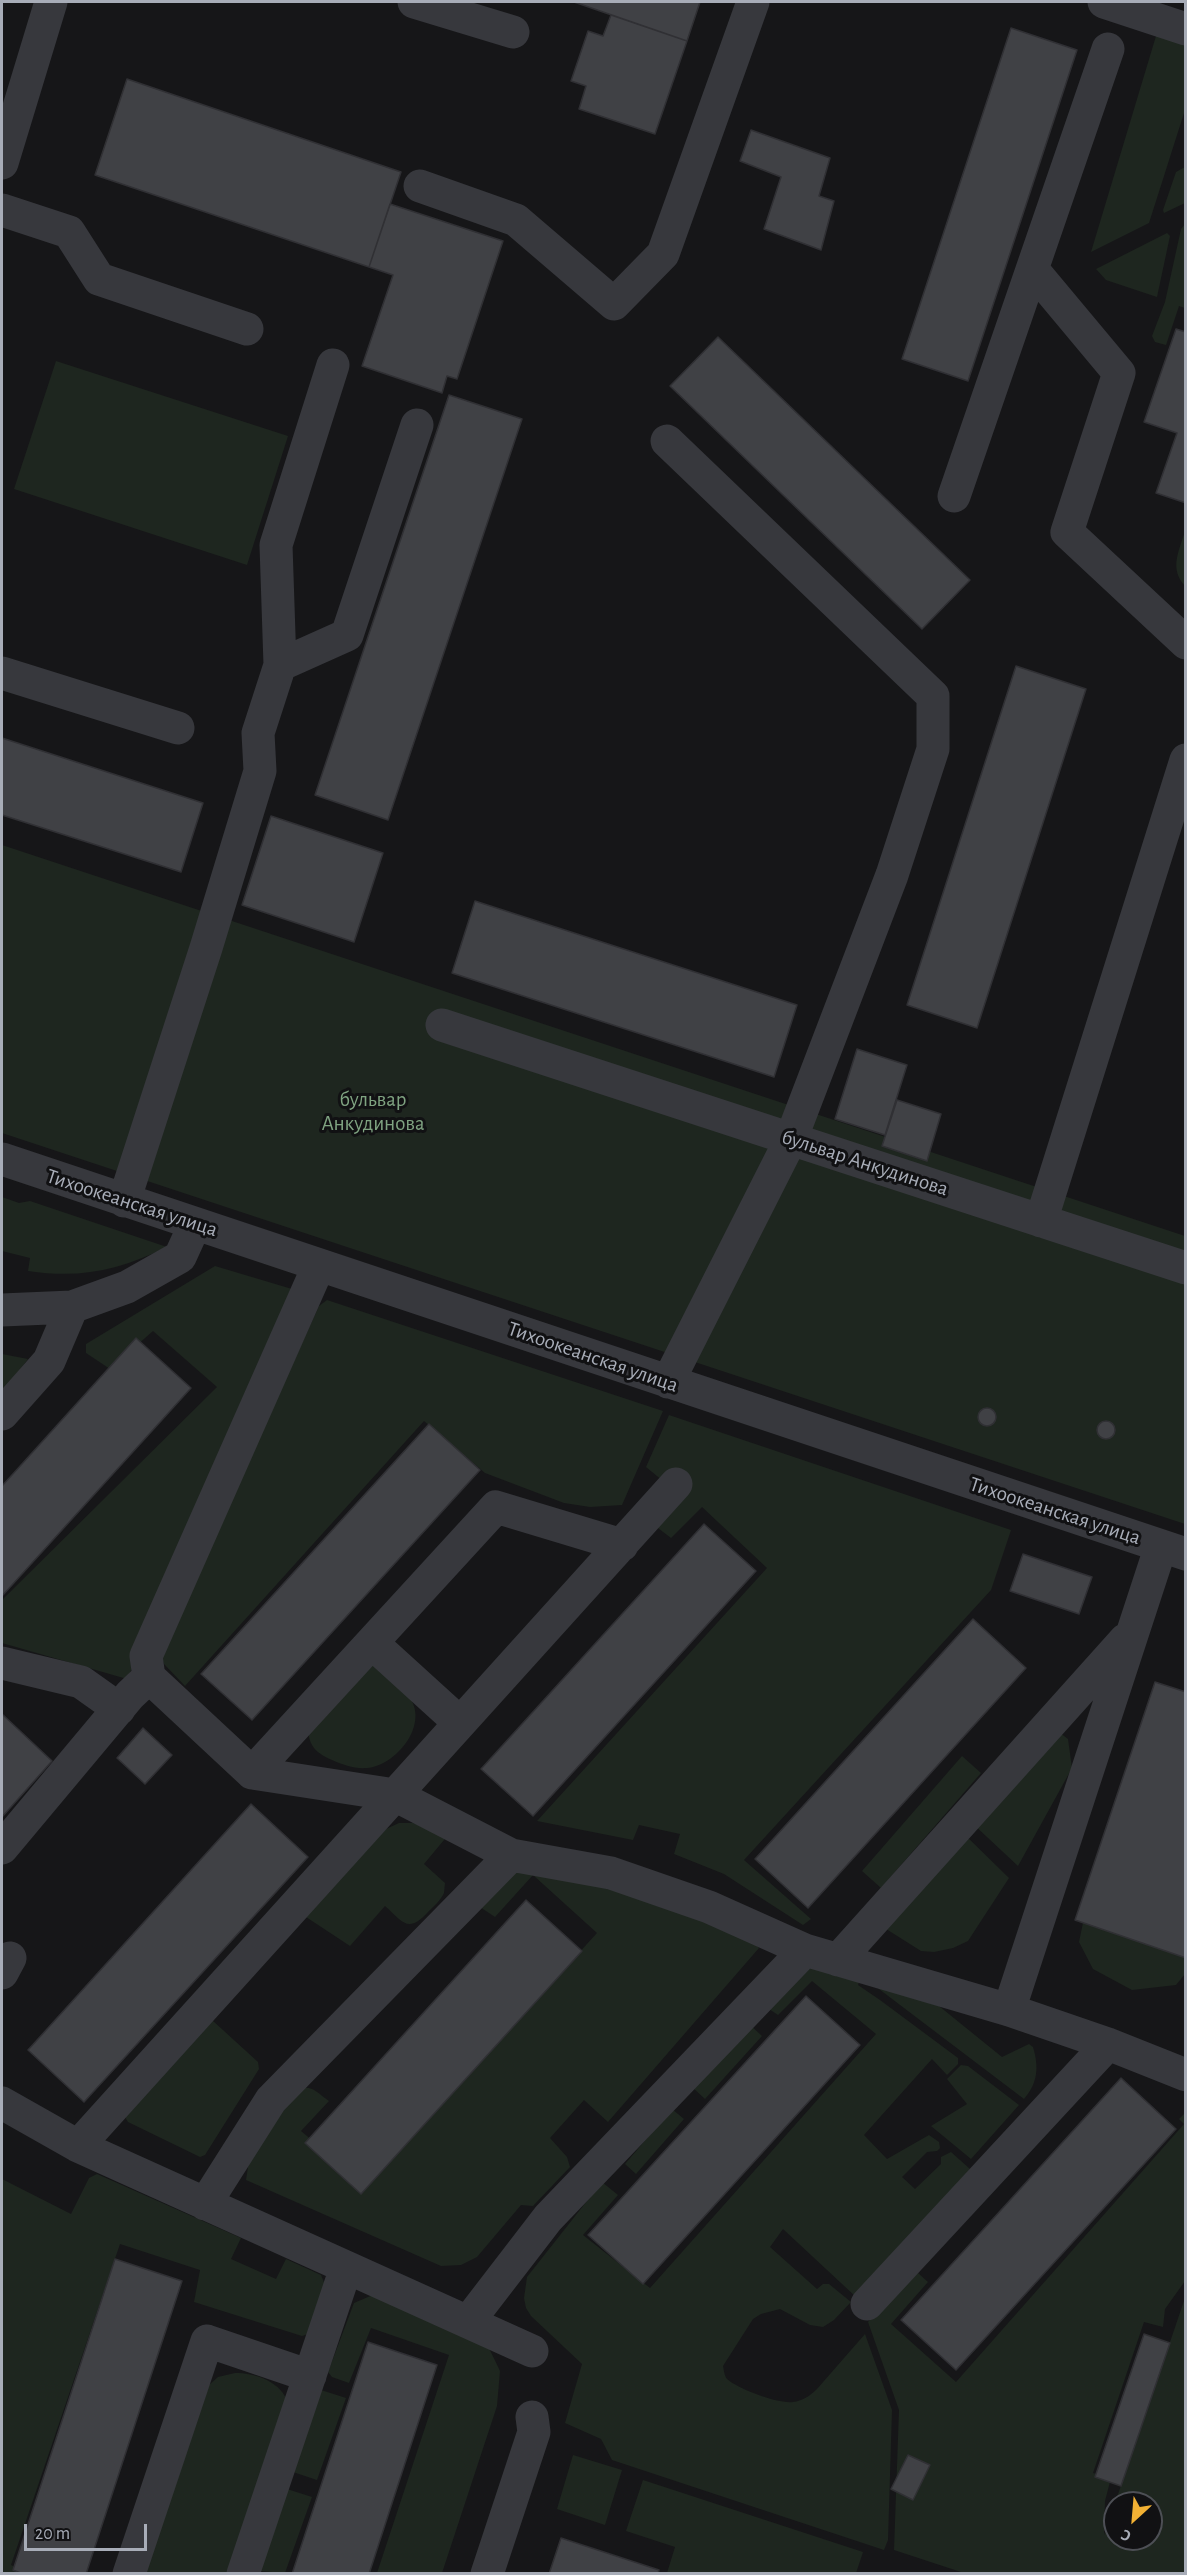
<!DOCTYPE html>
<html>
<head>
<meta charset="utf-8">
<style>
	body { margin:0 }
	#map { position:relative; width:1187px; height:2575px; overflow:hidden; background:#161618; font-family:"Alegreya Sans",sans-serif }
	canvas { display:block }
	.frame { position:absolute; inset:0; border:3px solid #a8adb8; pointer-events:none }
	.north { position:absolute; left:1103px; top:2491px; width:60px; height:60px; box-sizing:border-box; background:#111113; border:2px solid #4d4f55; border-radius:50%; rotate:206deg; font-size:16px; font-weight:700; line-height:24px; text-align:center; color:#a8adb8 }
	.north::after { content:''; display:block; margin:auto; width:21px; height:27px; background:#f2b134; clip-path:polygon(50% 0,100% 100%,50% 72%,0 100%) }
	.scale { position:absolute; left:24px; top:2524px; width:123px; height:27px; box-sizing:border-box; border:3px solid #a8adb8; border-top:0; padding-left:8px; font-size:18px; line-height:21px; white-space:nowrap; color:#a8adb8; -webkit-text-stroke:4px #111113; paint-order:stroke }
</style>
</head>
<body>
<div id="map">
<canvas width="1187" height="2575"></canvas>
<div class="frame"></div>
<div class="north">С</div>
<div class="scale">20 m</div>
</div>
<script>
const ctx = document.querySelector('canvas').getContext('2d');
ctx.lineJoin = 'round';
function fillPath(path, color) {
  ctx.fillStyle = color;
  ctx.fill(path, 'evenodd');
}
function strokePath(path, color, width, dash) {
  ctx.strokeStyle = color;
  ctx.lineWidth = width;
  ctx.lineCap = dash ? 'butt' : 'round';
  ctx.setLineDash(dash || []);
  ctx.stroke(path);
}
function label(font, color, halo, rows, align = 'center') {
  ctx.font = font + ' "Alegreya Sans",sans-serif';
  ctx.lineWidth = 6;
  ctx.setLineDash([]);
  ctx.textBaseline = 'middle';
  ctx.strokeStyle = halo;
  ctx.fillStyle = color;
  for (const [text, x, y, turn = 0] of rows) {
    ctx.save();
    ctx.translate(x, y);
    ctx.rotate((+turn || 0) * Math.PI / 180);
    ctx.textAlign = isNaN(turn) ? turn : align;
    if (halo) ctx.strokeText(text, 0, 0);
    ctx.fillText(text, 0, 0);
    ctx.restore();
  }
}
const green = new Path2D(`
	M1159,26L1185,38V110L1149,223L1091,252Z
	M1185,167V203L1164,213L1163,210L1176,172Z
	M1185,224V308L1179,306L1166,345L1155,342L1152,336L1165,302L1181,229Z
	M1167,233L1170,236L1157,297L1106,280L1096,269Z
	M56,361L288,436L247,565L14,489Z
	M1185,531L1186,586H1185C1169,569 1179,551 1185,531Z
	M2,845L1185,1236V1524L2,1133Z
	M2,1197L19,1203L30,1201L167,1247C119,1270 82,1279 28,1271L30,1258L2,1251Z
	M215,1266L292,1289V1318L127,1679L2,1643V1600L217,1387L153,1331L110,1369L86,1353V1344Z
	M327,1300L663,1411L622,1505L590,1507L564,1503L485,1473L424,1421L185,1686L164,1664L160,1654L319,1306Z
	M2,1354L28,1359L2,1393Z
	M669,1415L1011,1530L991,1590L744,1860L811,1919L803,1925L724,1874L674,1854L680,1834L639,1825L633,1840L537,1821L767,1568L702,1507L671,1538L654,1525L680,1495L646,1467Z
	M371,1658C383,1670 400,1683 410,1698C429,1726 395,1766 367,1768C354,1769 344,1765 332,1760C317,1753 310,1748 308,1731Z
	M1055,1729L1068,1739L1072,1768L1018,1866L972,1823Z
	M962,1756L981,1773L881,1888L862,1871Z
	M399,1823H413L449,1834L424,1864L445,1883L444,1893C441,1900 434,1906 428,1912C408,1934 403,1922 385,1906L350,1946L303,1915L386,1829Z
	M962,1832L1009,1878L968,1941L953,1948L934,1952L921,1951L883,1927Z
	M520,1857L736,1931L753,1941L759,1948L608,2122L584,2100L550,2138L567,2157L570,2167L533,2206L521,2205L477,2257L461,2265L441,2266L246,2180L249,2161L291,2092C310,2083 313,2089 329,2101L301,2131L366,2186L597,1933L533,1875L495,1917L477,1905Z
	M1084,1918L1185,1953V1974L1176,1985L1132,1990L1093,1969L1079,1942Z
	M809,1967L859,1982L858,1985L880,2000L958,2058V2064L947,2075L932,2059L864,2135L887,2159L929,2135L939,2142L940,2148L937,2151L927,2152L902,2177L915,2189L941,2164V2157L951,2152L970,2169L856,2297L783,2229L770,2247L817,2289L823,2284H829L851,2302L834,2320L823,2327L810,2325L780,2309L761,2314L753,2319L723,2366C724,2370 724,2375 727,2379C738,2389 778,2404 793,2402C802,2401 810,2396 817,2389L865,2334L892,2410L888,2540L884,2550L612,2460L601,2439L565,2423L582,2364L531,2316L526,2308L524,2298L527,2277L602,2182L618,2195L583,2235L650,2288L876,2034L812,1981L778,2015L763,2005Z
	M875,1986L939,2006L1002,2057L1029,2044L1033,2047C1039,2067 1038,2083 1024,2099Z
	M212,2020L258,2062L259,2069L205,2155L200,2157L128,2122L125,2117Z
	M748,2023L762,2036L705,2099L692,2087Z
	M961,2065L968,2066L1019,2105L971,2159L931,2126L967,2104L947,2079Z
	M672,2109L684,2119L636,2174L625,2164Z
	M1185,2113V2281L1165,2309L1163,2327L1144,2322L1093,2473L1111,2478L1105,2501L1104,2535L1115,2504V2539H1151V2503H1115L1185,2298V2573H964L894,2550L899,2410L868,2322L911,2275L918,2273L928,2282L891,2324L956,2382L1184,2124L1179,2119Z
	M97,2174L241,2238L231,2259L276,2279L286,2259L321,2275L326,2287L308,2334L302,2336L194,2302L200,2270L120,2244L11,2565L17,2568L15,2574L2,2573V2179L71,2214L89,2178Z
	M375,2294L488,2346L500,2371L497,2406L442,2573H377L449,2355L371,2328L349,2383L332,2377L328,2372L354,2303Z
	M235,2373C254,2373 278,2380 287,2400L229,2573L144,2574L209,2385L218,2377Z
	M321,2390L346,2398L317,2480L293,2472Z
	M573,2455L622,2470L605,2525L557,2509Z
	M643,2480L863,2552L856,2573H667L675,2547L626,2531Z
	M287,2489L312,2497L285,2573L258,2571Z`);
const building = new Path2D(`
	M574,2H700L687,41Z
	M611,15L687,41L655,134L579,109L586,86L571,81L588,31L603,36Z
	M1011,28L1077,50L968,381L902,359Z
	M127,79L401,172L369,267L95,175Z
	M751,130L830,158L819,196L834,201L821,250L764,229L781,177L740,161Z
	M390,204L503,241L457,379L447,376L442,393L362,366L393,275L369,267Z
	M1176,329L1186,332V503L1156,493L1177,433L1144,422Z
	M718,337L970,580L922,629L670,386Z
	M449,395L522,419L388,820L315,795Z
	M1016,666L1086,689L977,1028L907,1005Z
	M2,738L203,803L181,872L2,815Z
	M271,816L383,853L354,942L242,905Z
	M475,901L797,1005L774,1077L452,973Z
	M857,1049L907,1065L885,1135L835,1119Z
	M897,1100L941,1114L927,1161L882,1146Z
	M136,1338L191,1388L2,1596V1486Z
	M978 1417a9 9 0 1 1 18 0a9 9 0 1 1-18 0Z
	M1097 1430a9 9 0 1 1 18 0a9 9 0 1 1-18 0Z
	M429,1424L480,1470L252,1720L201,1674Z
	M704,1524L756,1571L533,1816L481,1769Z
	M1023,1554L1092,1577L1079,1614L1010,1591Z
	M973,1619L1026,1668L808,1908L755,1859Z
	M1155,1682L1186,1692V1958L1075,1920Z
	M2,1714L52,1761L2,1817Z
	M143,1728L172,1755L145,1784L117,1758Z
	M251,1804L308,1857L84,2102L28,2050Z
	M526,1900L582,1951L361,2194L305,2143Z
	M806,1996L860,2045L643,2284L588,2235Z
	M1121,2078L1176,2129L956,2370L901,2320Z
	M115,2259L182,2281L86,2574H23L13,2570Z
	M1144,2334L1170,2343L1121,2486L1095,2477Z
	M368,2342L437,2365L369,2574H292Z
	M908,2455L930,2465L913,2500L891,2489Z
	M561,2538L659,2570L658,2574H549Z`);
const minor = new Path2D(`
	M414,2L513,32
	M1104,2L1186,29
	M2,163L51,2
	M420,186L516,220L614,304L663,254L753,2
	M2,210L69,232L99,279L247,329
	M1033,270L1119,373L1067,532L1186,643
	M667,441L933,696V749L892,875L791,1139L668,1382
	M954,496L1108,49
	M280,665L347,635L417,425
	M2,673L178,728
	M442,1025L1186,1268
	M2,1159L1186,1554
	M124,1201L206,948L260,771L258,733L280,665L276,545L333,365
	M1041,1221L1186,760
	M2,1310L72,1307L127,1287L180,1257L195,1224
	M2,1414L49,1361L72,1307
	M372,1643L460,1723
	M2,1663L81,1682L119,1709
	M149,1677L252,1773L395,1795L511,1855L611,1873L709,1907L805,1950L1009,2010L1108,2044L1186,2075
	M252,1773L496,1507L622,1545
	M2,1848L130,1695L149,1677L146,1656L319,1265
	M838,1960L1125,1640
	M2,1973L10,1958
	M1009,2010L1161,1546
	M2,2103L78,2146L532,2351
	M78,2146L676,1484
	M205,2204L271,2100L511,1855
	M867,2304L1108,2044
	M468,2322L548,2218L805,1950
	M129,2574L207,2341L310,2376
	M243,2574L346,2268
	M487,2574L534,2432L532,2417`);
const parkNames = [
	["бульвар",373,1100],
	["Анкудинова",373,1124]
];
const streetNames = [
	["бульвар Анкудинова",865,1163,18],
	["Тихоокеанская улица",132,1203,18],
	["Тихоокеанская улица",593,1357,19],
	["Тихоокеанская улица",1055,1511,18]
];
fillPath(green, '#1e261f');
fillPath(building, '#404145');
strokePath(building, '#303034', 1.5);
strokePath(minor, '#37383d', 33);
label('21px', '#7fa381', '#111113', parkNames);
label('21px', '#a8adb8', '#111113', streetNames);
</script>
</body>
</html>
